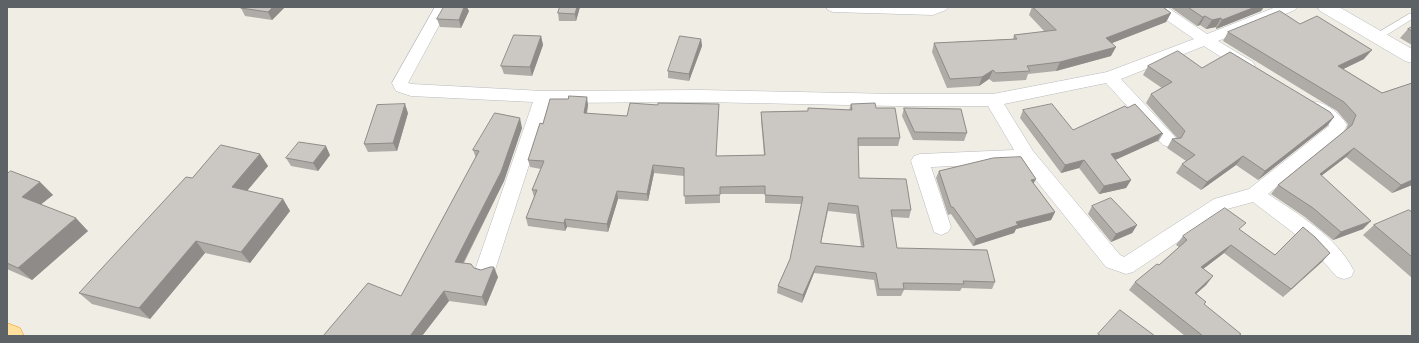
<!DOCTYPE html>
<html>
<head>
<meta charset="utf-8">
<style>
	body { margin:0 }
	#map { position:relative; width:1419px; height:343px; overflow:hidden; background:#f0ede5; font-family:"Space Grotesk",sans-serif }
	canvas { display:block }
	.frame { position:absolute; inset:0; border:8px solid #5d6267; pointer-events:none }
</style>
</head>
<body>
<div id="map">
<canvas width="1419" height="343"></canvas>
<div class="frame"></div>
</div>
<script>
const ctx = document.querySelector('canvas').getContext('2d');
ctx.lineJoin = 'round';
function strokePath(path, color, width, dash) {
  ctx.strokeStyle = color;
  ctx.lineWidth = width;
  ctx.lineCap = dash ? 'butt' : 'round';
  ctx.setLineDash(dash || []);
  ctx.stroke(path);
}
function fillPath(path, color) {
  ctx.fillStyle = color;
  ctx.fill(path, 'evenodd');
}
const service = new Path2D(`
	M1409,14H1412V19L1380,39H1374V35Z`);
const minor = new Path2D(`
	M435,7H449L408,83L412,84L543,91L701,90L897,94H993L1107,72L1194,39L1152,10L1150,7H1167L1207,34L1276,7H1297L1295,10L1218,41L1253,62L1255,66L1253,70L1247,71L1241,70L1204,46L1121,79L1175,137L1178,141L1175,145L1169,147L1163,145L1106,83L1004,104L1033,151L1120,255L1124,257L1214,199L1249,189L1329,126V124L1307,110L1305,106L1307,102C1321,98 1340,113 1347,125L1343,133L1268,194C1298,214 1337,237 1354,271L1351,277L1344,279L1337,277L1308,244L1253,202L1227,209L1133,272L1126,274L1106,267L1022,163L931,167L951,227L948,232L941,235L934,232L911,161L914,156L920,154L1014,150L988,106H897L701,102L549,103L495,270L492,276L485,278L478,276L475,270L533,102L411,96L396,91L392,83Z
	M826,7H948L946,10L933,15L833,12L828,10Z`);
const tertiary = new Path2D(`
	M1317,7H1339L1412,49V63L1405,61L1320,11Z`);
const trunk = new Path2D(`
	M7,323L20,328L24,336H7Z`);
const wall = new Path2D(`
	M285,7L272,20L245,16L241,8Z
	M580,7L576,21H559L558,13Z
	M1032,7H1163L1171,13L1166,22L1112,43L1111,56L1056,71L1028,74L1026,80L993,82L989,79L979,86L947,88L932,52L934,43L1013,39L1014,35L1045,32L1029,15Z
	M1170,7H1264L1261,11L1216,29V27L1206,29L1200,25L1197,26Z
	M469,11L461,28L440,27L437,19Z
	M1412,27V45L1400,38L1408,29Z
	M1228,32L1364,59L1343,69L1382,93L1412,83V185L1392,193L1346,157L1321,176L1363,229L1333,240L1305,217L1271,194L1278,185L1346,130L1348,124L1337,111L1223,41Z
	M541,36L543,45L532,76L504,74L501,66Z
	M701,39L702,46L689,81L668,78V71Z
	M1148,66L1202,68L1334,117L1327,126L1258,180L1236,165L1201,190L1176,173L1182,164L1186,161L1167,148L1172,139L1177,138L1146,103L1151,94L1162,88L1143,75Z
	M719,104L716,156L764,155L761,120V112L808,111V108L849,110L851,104L876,108L900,138L898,146H858L859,178L911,210L909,218L892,217L897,248L995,282L992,289L962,288L960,291L904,290L901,296H877L874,280L814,273L802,303L777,293L778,286L790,259L801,204L765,203V194H720V203L685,204L684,176L654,173L648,201L618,199L608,232L567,227L565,231L528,226L526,218L534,197L532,190L541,169L530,167L528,160L543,124L588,105L587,114L627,116L658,105ZM828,211L856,214L861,247L821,243Z
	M904,108L967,133L964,141L913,140L902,116Z
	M1127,108L1163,134L1158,142L1157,141L1115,160L1131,180L1126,188L1099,194L1079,168L1061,173L1020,118L1023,110L1073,130Z
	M408,113L397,151L368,152L364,144Z
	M522,128L504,181L464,263L474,268L498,277L486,306L449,301L422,336H323L401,296L476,158L473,150Z
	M260,154L268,166L247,191L283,199L290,211L250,263L205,253L150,319L92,304L79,293L192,178Z
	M330,155L318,171L291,166L286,158Z
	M939,171L1033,184L1055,212L1051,220L1016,229L1014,233L973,246L951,214L948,215L936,178Z
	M7,174L40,182L53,195L41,204L88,231L32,280L7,269Z
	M1092,206L1137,225L1132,233L1111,242L1088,214Z
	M1412,212V278L1363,235L1374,225Z
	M1240,230L1275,255L1330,253L1283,297L1224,253L1203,269L1213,276L1206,285L1196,294L1204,305L1238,336H1185L1129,290L1135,282L1159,265L1179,247L1176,245L1183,236Z`);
const shadedWall = new Path2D(`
	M273,7H285L272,20L268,12Z
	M464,7H467L469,11L461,28L459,20Z
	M577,7H580L576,21L575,14Z
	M1255,7H1264L1261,11L1216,29L1222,20Z
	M1171,13L1166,22L1102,47L1106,38Z
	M1205,16L1200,25L1197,26L1203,17Z
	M1221,18L1216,27L1206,29L1212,20Z
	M541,36L543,45L532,76L530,67Z
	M701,39L702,46L689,81V74Z
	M1116,47L1111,56L1056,71L1060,62Z
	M1372,50L1364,59L1331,75L1338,66Z
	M993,70L989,79L979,86L982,77Z
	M587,97L588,105L585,121L584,113Z
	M405,104L408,113L397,151L393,143Z
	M1334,117L1327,126L1258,180L1265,171Z
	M520,118L522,128L504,181L459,271L455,262Z
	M1162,133L1157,141L1115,160L1111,154Z
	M326,146L330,155L318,171L313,163Z
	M1354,148L1346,157L1312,183L1320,174Z
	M260,154L268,166L240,199L232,187Z
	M1243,156L1236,165L1201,190L1207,182Z
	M1084,160L1079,168L1061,173L1065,165Z
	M653,165L654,173L648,201L647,194Z
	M1036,179L1032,186L1031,180Z
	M1131,180L1126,188L1099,194L1104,186Z
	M1412,180V185L1392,193L1401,185Z
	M40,182L53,195L35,209L22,197Z
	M617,191L618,199L608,232L607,224Z
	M283,199L290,211L250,263L241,252Z
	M1055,212L1051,220L1016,229L1014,233L973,246L976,239L1016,222Z
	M76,218L88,231L32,280L18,268Z
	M565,219L567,227L565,231L564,223Z
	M1371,221L1363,229L1333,240L1341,232Z
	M1137,225L1132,233L1111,242L1116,234Z
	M196,241L205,253L150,319L139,308Z
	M1231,245L1224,253L1194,276L1201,267Z
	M1330,253L1322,262L1283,297L1291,289Z
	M816,266L814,273L802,303L803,295Z
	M494,267L498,277L486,306L482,297Z
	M1213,276L1206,285L1188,301L1195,293Z
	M444,291L449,301L422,336H410Z`);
const building = new Path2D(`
	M242,7H273L268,12L241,8Z
	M444,7H464L459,20L437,19Z
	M560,7H577L575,14L558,13Z
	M1033,7H1163L1171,13L1106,38L1116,47L1060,62L1027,66L1030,71L996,73L993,70L982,77L950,79L934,43L1017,39L1014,35L1056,30Z
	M1188,7H1255L1222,20L1221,18L1212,20L1205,16L1203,17Z
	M1280,11L1300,24L1317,16L1372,50L1338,66L1382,93L1412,83V180L1401,185L1354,148L1320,174L1371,221L1341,232L1313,208L1278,185L1352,125L1356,115L1344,102L1228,32Z
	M1412,27V31L1408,29Z
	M514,35L541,36L530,67L501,66Z
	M680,36L701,39L689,74L668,71Z
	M1178,51L1202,68L1230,52L1330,112L1334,117L1265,171L1243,156L1207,182L1182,164L1195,155L1172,139L1181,138L1185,131L1151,94L1172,82L1148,66Z
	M569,96L587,97L584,113L627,116L630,103L658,105V103L719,104L716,156L765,155L761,112L808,111V108L852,110L851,104L875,103L876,108H895L900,138H858L859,178L906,179L911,210H891L897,248L987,250L995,282L963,281L964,284L903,283L904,289H879L876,273L816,266L803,295L778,286L790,259L803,197L765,195V186L720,187V195L684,196V168L653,165L647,194L617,191L607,224L565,219L564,223L526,218L537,190H532L544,161L528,160L540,123L543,124L550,99H568ZM829,203L858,206L864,247L821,243Z
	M405,104L393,143L364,144L377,105Z
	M1052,104L1073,130L1125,106L1127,108L1135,104L1163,134L1162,133L1120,152L1111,154L1131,180L1104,186L1084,160L1065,165L1023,110Z
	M904,108L961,109L967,133L915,132Z
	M495,113L520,118L501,172L455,262L471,264L474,268L481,270L490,267H494L482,297L444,291L410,336H323L368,283L401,296L479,151L473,150Z
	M299,142L326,146L313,163L286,158Z
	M221,145L260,154L232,187L283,199L241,252L196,241L139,308L79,293L186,177L192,178Z
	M1021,157L1036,179L1031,180L1055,212L1016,222L1018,225L976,239L953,207H951L939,171L993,158Z
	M11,171L40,182L22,197L76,218L18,268L7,263V174Z
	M1111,198L1137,225L1116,234L1092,206Z
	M1225,208L1246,223L1239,229L1275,255L1303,227L1315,237L1330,253L1291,289L1231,245L1201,267L1213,276L1195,293L1206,302L1204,304L1241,334L1238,336H1203L1135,282L1157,264L1159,265L1187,240L1183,236Z
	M1409,210L1412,212V257L1374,225Z
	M1120,310L1155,336H1101L1098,334Z`);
strokePath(service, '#b6b9bd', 1);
strokePath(minor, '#b6b9bd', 1);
strokePath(tertiary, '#b6b9bd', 1);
strokePath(trunk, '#f69100', 1);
fillPath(service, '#fff');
fillPath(minor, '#fff');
fillPath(tertiary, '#fff');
fillPath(trunk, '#ffe09d');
fillPath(wall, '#afaba7');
fillPath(shadedWall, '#8e8b88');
fillPath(building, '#cbc7c2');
strokePath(building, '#8e8b88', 1);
</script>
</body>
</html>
